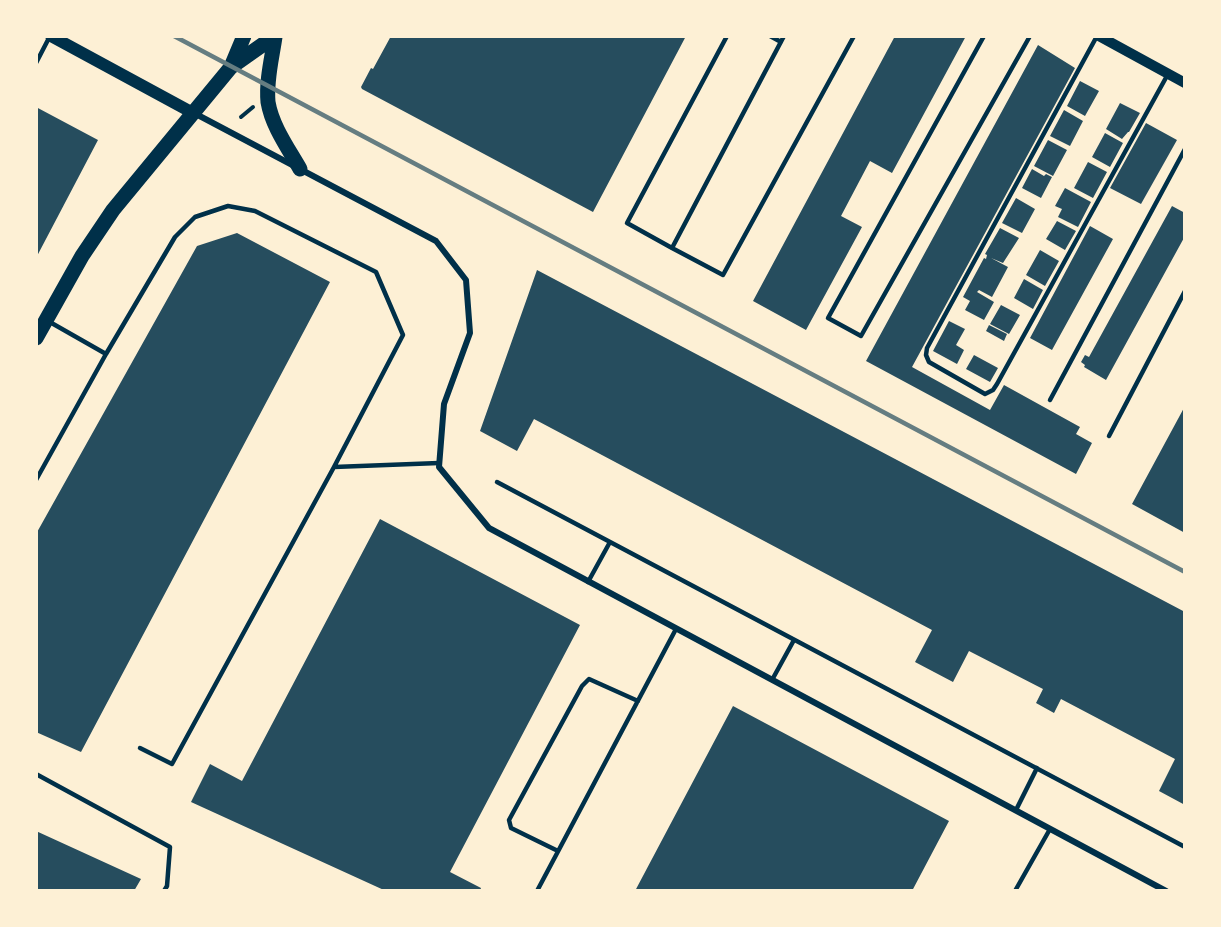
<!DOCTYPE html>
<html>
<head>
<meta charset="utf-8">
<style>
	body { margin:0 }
	#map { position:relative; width:1221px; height:927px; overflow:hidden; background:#fdf0d5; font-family:"Varela Round",sans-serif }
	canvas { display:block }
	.frame { position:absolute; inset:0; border:38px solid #fdf0d5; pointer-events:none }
</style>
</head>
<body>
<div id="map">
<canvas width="1221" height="927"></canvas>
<div class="frame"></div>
</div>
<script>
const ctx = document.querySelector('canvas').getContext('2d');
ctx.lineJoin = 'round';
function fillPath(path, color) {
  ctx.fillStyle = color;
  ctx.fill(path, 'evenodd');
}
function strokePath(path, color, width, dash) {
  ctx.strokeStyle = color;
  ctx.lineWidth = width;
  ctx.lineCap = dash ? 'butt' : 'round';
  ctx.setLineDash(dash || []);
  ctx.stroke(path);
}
const building = new Path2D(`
	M391,36H686L593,212L362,89L361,87L371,68L373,69Z
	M895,36H966L892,173L870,161L841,216L862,227L806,330L753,301Z
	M1038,45L1075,68L912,367L990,410L1004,385L1080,427L1076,434L1092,443L1076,474L866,361Z
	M1080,81L1099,91L1085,116L1067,106Z
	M1120,103L1140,113L1129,132H1128L1122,139L1106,129Z
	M36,107L98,140L36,258Z
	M1064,110L1083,121L1070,146L1050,136Z
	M1146,123L1177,140L1141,204L1110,188Z
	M1105,133L1123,143L1110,167L1092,157Z
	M1048,140L1067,150L1053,176L1034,166Z
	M1088,162L1107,172L1093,198L1074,188Z
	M1032,169L1044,176L1046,174L1052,177L1041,198L1022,188Z
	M1065,188L1091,202L1078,227L1058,217L1062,209L1055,206Z
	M1016,198L1035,209L1022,233L1002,223Z
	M1172,206L1185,213V236L1106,380L1084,367L1085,365L1081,362L1085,355L1089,357Z
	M1057,221L1076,231L1065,250L1046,239Z
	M1090,226L1113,239L1052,350L1030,338Z
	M1000,228L1019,238L1003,263L991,258L1008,267L992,297L979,290L977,292L994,302L984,320L965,310L970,301L963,297L984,258L986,259L987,255L985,254Z
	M237,233L330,282L81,752L36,732V534L197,246Z
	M1040,250L1059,261L1045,286L1026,275Z
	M537,270L1185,612V805L1159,791L1175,759L1061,699L1054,713L1036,703L1043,689L969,651L953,682L915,662L932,630L534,419L517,451L480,431Z
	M1024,279L1043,290L1033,309L1014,298Z
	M1001,305L1020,315L1009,334L990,324Z
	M949,321L965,329L956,345L964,350L957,364L933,351Z
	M989,325L1007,334L1004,341L986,331Z
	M974,355L998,368L990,382L966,369Z
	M1185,406V533L1132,504Z
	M380,519L580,625L450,872L481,888L480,891H386L191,802L210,764L242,781Z
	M733,706L949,821L912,891H635Z
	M36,831L141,879L134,891H36Z`);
const path = new Path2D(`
	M241,117L253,107`);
const service = new Path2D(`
	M727,36L627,223L672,248L784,36
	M770,36L781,42
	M984,36L828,318L861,336L1030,36
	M1097,36L927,348L926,355L929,362L985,394L993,390L997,384L1168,74
	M36,63L50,36
	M672,248L723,275L854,36
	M48,321L106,354
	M1050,400L1185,149
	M1109,436L1185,291
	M36,480L106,354L175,237L195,217L228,206L255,211L376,272L403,335L334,467L439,463
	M497,482L1185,847
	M588,582L610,542
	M772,680L794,640
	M140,748L172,764L334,467
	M36,774L170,847L167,886L164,891
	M1016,810L1037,768
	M558,851L511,828L509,820L582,686L589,679L638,701
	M537,891L676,629
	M1015,891L1050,829`);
const minor = new Path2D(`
	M194,113L436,241L466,280L470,333L444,404L439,467L489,528L1166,891`);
const tertiary = new Path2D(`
	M1099,36L1185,83`);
const secondary = new Path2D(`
	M51,36L193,113`);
const primary = new Path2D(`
	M275,37C272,58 266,80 268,102C272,126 288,148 300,169
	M231,67L244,36
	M36,338L82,256L113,210L231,67L275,36`);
const rail = new Path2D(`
	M174,36L1185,572`);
fillPath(building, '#264d5e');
strokePath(path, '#003049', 4);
strokePath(service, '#003049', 4.5);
strokePath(minor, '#003049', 6);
strokePath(tertiary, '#003049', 10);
strokePath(secondary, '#003049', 12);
strokePath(primary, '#003049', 15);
strokePath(rail, '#657d81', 4.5);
</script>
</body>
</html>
